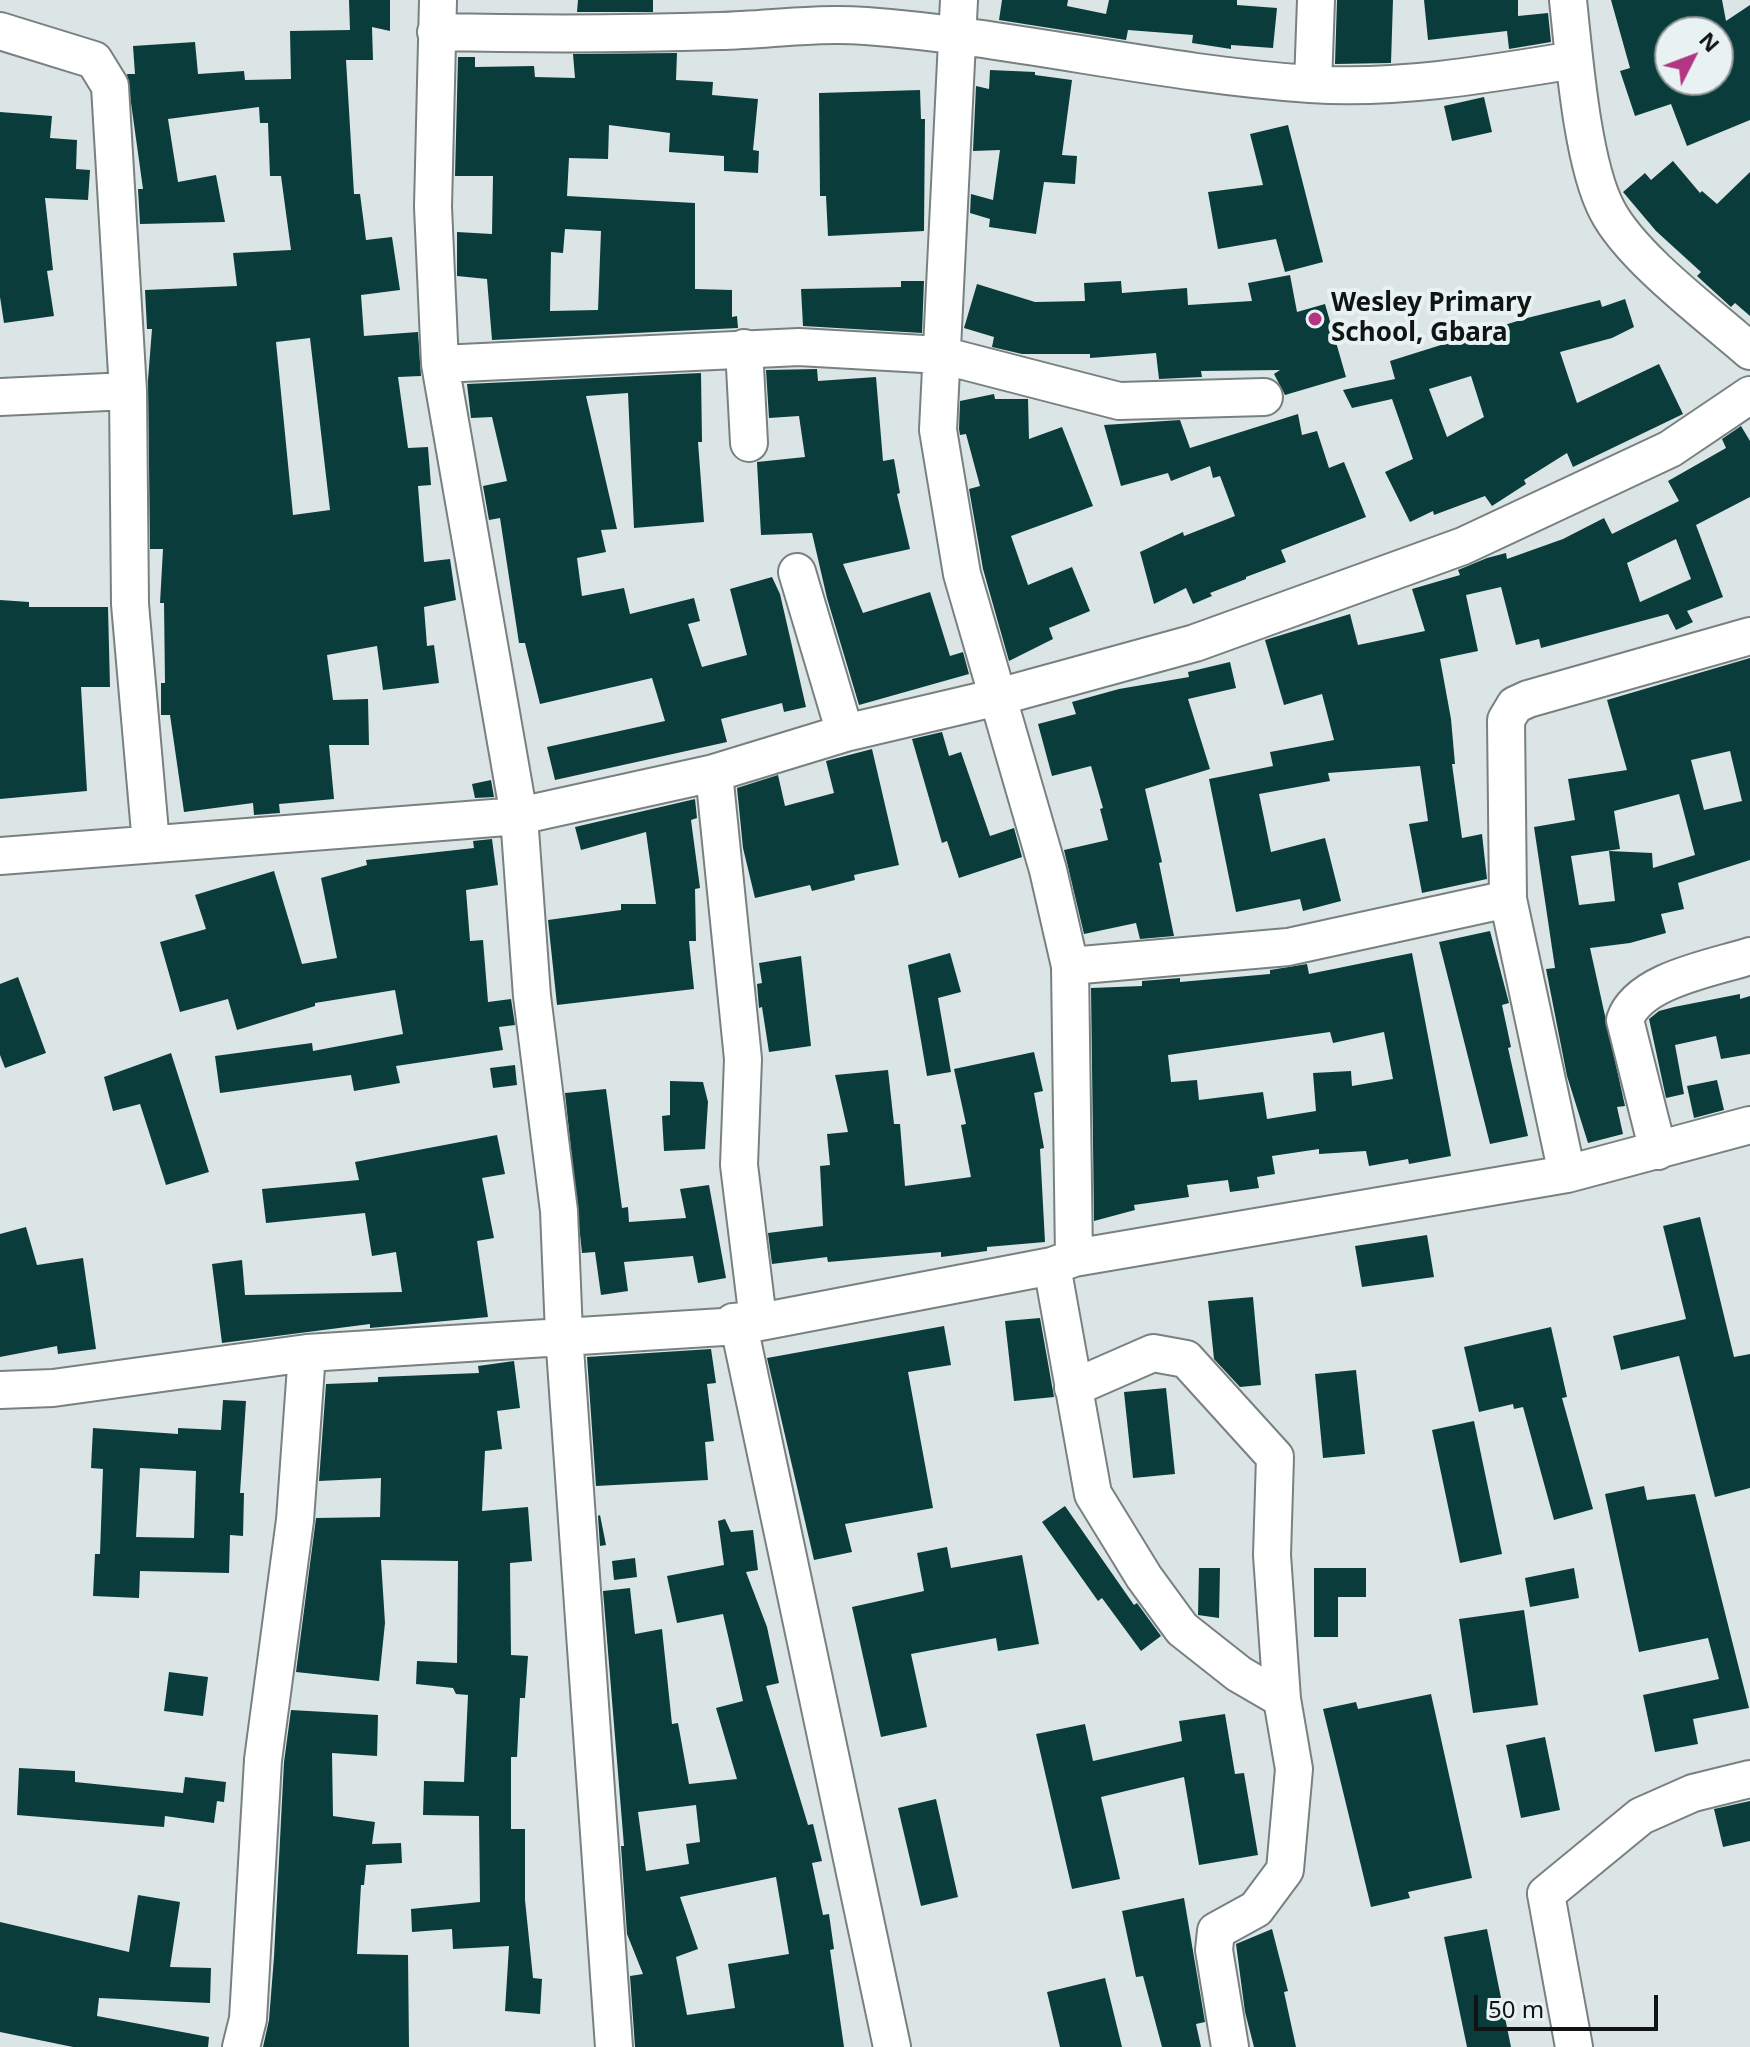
<!DOCTYPE html>
<html>
<head>
<meta charset="utf-8">
<style>
	body { margin:0 }
	#map { position:relative; width:1750px; height:2047px; overflow:hidden; background:#dce5e5; font-family:"Noto Sans",sans-serif }
	canvas { display:block }
	.north { position:absolute; left:1654px; top:16px; width:80px; height:80px; box-sizing:border-box; background:#e9f2f2; border:2px solid #939999; border-radius:50%; rotate:48deg; font-size:22px; font-weight:700; line-height:32px; text-align:center; color:#111414 }
	.north::after { content:''; display:block; margin:auto; width:28px; height:36px; background:#b33685; clip-path:polygon(50% 0,100% 100%,50% 72%,0 100%) }
	.scale { position:absolute; left:1474px; top:1995px; width:184px; height:36px; box-sizing:border-box; border:4px solid #111414; border-top:0; padding-left:10px; font-size:24px; line-height:28px; white-space:nowrap; color:#111414; -webkit-text-stroke:6px #e9f2f2; paint-order:stroke }
</style>
</head>
<body>
<div id="map">
<canvas width="1750" height="2047"></canvas>
<div class="north">N</div>
<div class="scale">50 m</div>
</div>
<script>
const ctx = document.querySelector('canvas').getContext('2d');
ctx.lineJoin = 'round';
function fillPath(path, color) {
  ctx.fillStyle = color;
  ctx.fill(path, 'evenodd');
}
function strokePath(path, color, width, dash) {
  ctx.strokeStyle = color;
  ctx.lineWidth = width;
  ctx.lineCap = dash ? 'butt' : 'round';
  ctx.setLineDash(dash || []);
  ctx.stroke(path);
}
function label(font, color, halo, rows, align = 'center') {
  ctx.font = font + ' "Noto Sans",sans-serif';
  ctx.lineWidth = 8;
  ctx.setLineDash([]);
  ctx.textBaseline = 'middle';
  ctx.strokeStyle = halo;
  ctx.fillStyle = color;
  for (const [text, x, y, turn = 0] of rows) {
    ctx.save();
    ctx.translate(x, y);
    ctx.rotate((+turn || 0) * Math.PI / 180);
    ctx.textAlign = isNaN(turn) ? turn : align;
    if (halo) ctx.strokeText(text, 0, 0);
    ctx.fillText(text, 0, 0);
    ctx.restore();
  }
}
const building = new Path2D(`
	M349,0H390V31L372,27L373,60H346L354,194H360L366,240L392,237L400,290L361,295L364,336L418,332L421,376L398,377L408,448L428,447L431,485L418,486L424,562L450,559L456,600L424,607L427,646L434,645L439,683L383,690L377,646L327,655L333,700L368,699L369,745H329L334,799L279,804L280,813L254,815L253,803L184,812L170,715H161V683H165L164,603H160L163,549H150L148,380L152,329H147L145,290L237,286L233,253L291,250L281,176H270L268,123H260L259,107L168,119L178,182L216,175L225,222L140,224L138,189H143L127,74H135L133,46L195,42L198,74L244,71L245,80L291,79L290,31L350,30ZM310,338L330,510L293,515L276,342Z
	M578,0H653V12H577Z
	M1002,0H1068L1067,6L1106,14L1109,0H1237V5L1277,8L1273,48L1231,45V49L1192,43L1193,35L1128,30L1126,40L999,20Z
	M1337,0H1393L1391,63L1335,64Z
	M1424,0H1518V16L1548,13L1551,42L1509,49L1507,31L1428,40Z
	M1611,0H1722L1726,21L1750,5V120L1687,146L1671,104L1635,116L1620,71L1630,68ZM1670,32H1718V80L1685,94L1681,80H1670Z
	M677,53L676,80L713,82L712,95L758,99L753,150L759,151L758,173L724,171V156L669,152L670,133L609,125L608,159L569,158L567,196L695,203V289L732,290V317L737,316L738,328L492,340L487,279L457,276V232L492,234L493,176H455L458,57H475V67L534,66L535,77L575,78L573,54ZM565,229L601,231L598,310L550,311L551,252L563,253Z
	M990,70L1035,72V75L1072,80L1062,155L1077,156L1075,184L1044,182L1036,234L989,227L990,219L970,213L971,194L993,200L1000,150L973,151L976,86L989,89Z
	M920,90L921,119H925L924,231L828,236L826,196H820L819,93Z
	M1484,97L1492,132L1452,141L1444,106Z
	M0,112L52,116L50,138L77,140L76,169L90,170L88,200L45,198L53,270L47,271L54,316L4,323L0,297Z
	M1288,125L1323,262L1285,272L1276,239L1218,249L1208,192L1263,185L1250,134Z
	M1673,161L1700,193L1702,191L1717,204L1750,172V316L1735,303L1731,307L1697,276L1701,272L1656,231L1623,192L1645,173L1651,180Z
	M1290,275L1297,312L1325,304L1346,377L1285,395L1274,374L1280,370L1201,371L1202,377L1159,379L1156,353L1090,358V354H1022L992,347L994,337L964,328L977,284L1035,302L1085,301L1084,283L1121,281L1122,293L1187,288L1188,305L1252,301L1248,283Z
	M901,281H924L922,333L803,326L801,289L901,287Z
	M1625,299L1634,327L1612,338L1560,352L1577,403L1659,364L1683,414L1573,467L1567,453L1524,480L1526,484L1492,506L1485,496L1434,515L1433,511L1410,522L1385,472L1413,459L1392,399L1352,408L1343,390L1395,379L1390,361L1527,318L1600,300L1602,307ZM1471,376L1484,417L1447,437L1429,389Z
	M817,369L818,381L876,377L883,461L894,459L900,493L897,494L910,549L843,564L863,613L930,592L950,656L963,652L969,674L859,705L827,598L812,533L761,535L757,462L805,457L799,416L769,418L766,370Z
	M701,373L702,442H698L704,522L634,528L628,393L586,396L617,529L601,530L606,552L577,558L582,596L624,588L630,614L694,598L700,621L688,624L702,667L747,655L730,589L772,577L780,594L806,707L784,712L782,703L721,719L727,742L555,780L547,747L665,721L652,678L540,704L525,643H519L500,518L489,520L483,486L507,481L492,417L471,418L467,384Z
	M994,394L995,399H1028L1029,439L1062,427L1093,506L1011,536L1028,585L1072,567L1090,611L1049,628L1053,639L1009,661L983,569L969,489L980,486L966,434L960,435L959,429L960,401Z
	M1298,414L1302,435L1317,431L1329,468L1344,462L1366,517L1281,550L1286,562L1246,577V579L1210,593L1212,596L1193,604L1186,588L1154,604L1140,552L1183,532L1184,536L1235,516L1220,476L1213,478L1210,466L1171,481L1168,473L1121,486L1104,425L1180,420L1190,448Z
	M1741,426L1750,441V497L1696,525L1723,597L1687,611L1693,622L1676,630L1668,614L1541,648L1539,639L1516,645L1501,587L1466,595L1478,651L1440,659L1451,719L1455,764H1452L1462,838L1482,834L1487,879L1422,893L1409,824L1428,821L1420,766L1328,773L1330,781L1259,794L1271,852L1325,838L1341,901L1303,911L1300,899L1236,912L1209,779L1273,766L1270,752L1334,740L1322,694L1284,705L1265,640L1350,614L1358,645L1425,631L1412,589L1460,575L1458,570L1487,558L1506,553L1507,559L1563,539L1604,518L1612,534L1679,501L1668,481L1726,448L1722,439ZM1676,539L1691,579L1640,602L1627,563Z
	M0,600L29,602V607H108L110,687H81L87,791L0,799Z
	M1750,658V860L1678,883L1684,909L1661,914L1666,933L1630,943L1590,948L1625,1106L1617,1107L1623,1134L1588,1143L1567,1076L1546,969L1555,968L1534,827L1575,820L1568,779L1627,770L1607,700ZM1730,751L1742,801L1704,810L1691,760ZM1679,794L1695,855L1653,868L1652,853L1609,851L1615,901L1579,905L1571,856L1620,849L1614,811Z
	M1230,662L1236,688L1188,699L1210,769L1145,789L1162,862L1159,863L1174,936L1140,939L1136,923L1084,934L1064,850L1108,840L1100,809L1103,808L1091,766L1052,776L1038,724L1076,714L1072,702L1119,689L1189,677L1188,672Z
	M942,732L949,756L961,752L990,836L1014,828L1022,857L959,878L947,841L942,843L912,739Z
	M872,749L899,865L854,875L855,880L812,891L810,885L755,898L743,848L737,788L778,775L785,806L834,793L826,761Z
	M491,780L494,797L475,798L472,784Z
	M695,799L697,818L691,820L700,888L695,889L696,941H689L694,989L557,1005L548,920L621,910V904H656L646,832L581,850L575,827Z
	M492,839L498,885L466,890L470,941L483,940L488,1002L511,999L515,1025L499,1027L503,1050L396,1066L400,1083L354,1091L351,1075L220,1093L215,1056L312,1043L313,1051L403,1034L395,990L315,1003V1006L237,1030L228,999L180,1012L160,942L206,929L195,895L274,871L302,964L337,958L321,878L367,865L366,860L474,848L473,841Z
	M1490,931L1509,1003L1502,1005L1511,1047L1508,1048L1528,1136L1490,1144L1439,942Z
	M950,953L961,992L938,998L951,1072L927,1076L908,965Z
	M1412,953L1451,1156L1409,1164L1408,1159L1369,1166L1366,1151L1319,1154V1149L1272,1156L1275,1174L1257,1177L1259,1188L1230,1192L1228,1180L1187,1185L1189,1197L1134,1205L1135,1210L1094,1221L1091,988L1142,986V981L1180,978V982L1270,974V970L1307,964L1309,974ZM1330,1032L1333,1043L1384,1032L1393,1079L1352,1086L1351,1071L1313,1073L1316,1111L1267,1119L1263,1092L1199,1100L1197,1080L1171,1082L1168,1055Z
	M801,956L811,1046L769,1052L762,1007L759,1008L757,984L762,983L759,963Z
	M18,977L46,1053L5,1068L0,1055V984Z
	M1740,994V999L1750,996V1054L1721,1059L1716,1036L1675,1045L1684,1094L1666,1098L1649,1019L1659,1011L1674,1007Z
	M1034,1052L1043,1091L1034,1093L1044,1148L1040,1149L1045,1242L987,1247V1251L941,1257V1252L828,1262L827,1257L772,1264L768,1233L823,1226L820,1166L830,1165L827,1134L848,1132L835,1075L888,1070L894,1124H900L905,1186L971,1177L961,1125L966,1124L954,1069Z
	M171,1053L209,1172L166,1185L140,1104L113,1111L104,1077Z
	M515,1065L517,1085L493,1088L490,1068Z
	M1717,1080L1724,1110L1694,1118L1687,1086Z
	M670,1081L703,1082L708,1102L705,1149L664,1151L662,1116L670,1115Z
	M606,1089L622,1208L628,1207L629,1222L686,1218L680,1189L709,1185L726,1278L698,1283L693,1256L624,1262L628,1291L601,1295L595,1252L582,1253L565,1093Z
	M497,1135L505,1174L482,1178L494,1238L477,1241L488,1317L370,1328V1324L222,1343L212,1264L242,1260L245,1295L402,1292L396,1252L372,1256L365,1213L266,1223L262,1189L359,1180L355,1162Z
	M1700,1217L1734,1357L1750,1354V1488L1715,1497L1679,1356L1621,1370L1613,1336L1686,1319L1663,1226Z
	M26,1227L37,1265L83,1258L96,1349L58,1354L57,1346L0,1357V1234Z
	M1427,1235L1434,1277L1362,1287L1355,1246Z
	M1253,1297L1261,1385L1240,1387L1214,1359L1208,1301Z
	M1040,1318L1054,1397L1014,1401L1005,1321Z
	M944,1326L951,1365L908,1372L933,1508L845,1524L852,1552L814,1560L767,1358Z
	M1551,1327L1567,1397L1562,1398L1593,1509L1554,1520L1523,1407L1514,1409L1513,1404L1479,1412L1464,1347Z
	M711,1349L716,1383L707,1384L714,1441L705,1442L708,1480L596,1486L587,1357Z
	M514,1361L520,1408L497,1411L502,1449L485,1451L482,1511L528,1507L532,1561L510,1563L511,1655L528,1656L525,1698H520L517,1757H511V1829H525V1900L533,1978L542,1979L540,2014L505,2011L509,1946L453,1949L452,1929L412,1932L411,1909L480,1902L479,1816L423,1815L424,1781L464,1782L468,1695L456,1694L453,1688L416,1684L417,1661L457,1663L458,1561L381,1560L385,1623L379,1681L296,1672L316,1518L380,1517L381,1478L319,1481L326,1384L378,1382V1377L479,1373L478,1366Z
	M1356,1370L1365,1454L1323,1458L1315,1374Z
	M1166,1388L1175,1474L1133,1478L1124,1392Z
	M223,1400L246,1401L240,1493H244L243,1536L230,1535L229,1573L140,1571L139,1598L93,1596L95,1554H100L103,1469L91,1468L93,1428L178,1434V1428L221,1430ZM140,1468L196,1471L194,1538L136,1537Z
	M1474,1421L1502,1554L1460,1563L1432,1430Z
	M1644,1486L1647,1500L1695,1494L1749,1708L1693,1719L1698,1744L1655,1752L1643,1695L1719,1679L1708,1638L1639,1652L1605,1494Z
	M1065,1506L1134,1605L1137,1603L1161,1636L1141,1651L1102,1598L1098,1601L1042,1522Z
	M600,1515L606,1545L600,1546L598,1516Z
	M725,1519L731,1532L753,1530L758,1570L746,1572L767,1627L779,1683L766,1686L808,1825L813,1824L822,1861L812,1863L823,1915L829,1914L834,1949L830,1950L844,2047H635L630,1976L643,1974L627,1934L621,1846H624L603,1591L630,1588L635,1634L662,1629L672,1724L678,1723L689,1784L737,1779L716,1708L743,1701L723,1614L677,1623L667,1576L724,1565L718,1521ZM696,1805L700,1842L686,1844L689,1864L646,1871L638,1812ZM776,1877L789,1954L728,1964L735,2008L687,2015L676,1957L698,1949L680,1897Z
	M947,1547L951,1568L1022,1555L1039,1644L998,1651L996,1638L911,1654L927,1727L881,1737L852,1607L924,1591L917,1553Z
	M635,1558L637,1577L614,1580L612,1561Z
	M1199,1568H1220L1219,1618L1198,1615Z
	M1314,1568H1366V1597H1338V1637H1314Z
	M1574,1568L1579,1598L1530,1607L1525,1578Z
	M1524,1610L1538,1705L1473,1713L1459,1619Z
	M169,1672L208,1677L203,1716L164,1711Z
	M1431,1694L1472,1878L1408,1892L1410,1898L1371,1907L1323,1709L1356,1702L1358,1709Z
	M291,1710L378,1715L377,1756L332,1753L333,1816L375,1822L372,1844L401,1843L402,1863L366,1865L364,1885H361L357,1954L408,1955L409,2047H263L269,2020L274,1957L284,1762Z
	M1225,1714L1235,1774L1244,1773L1258,1855L1199,1865L1184,1777L1101,1797L1120,1879L1072,1889L1036,1734L1085,1724L1093,1761L1182,1741L1179,1721Z
	M1545,1737L1560,1810L1521,1818L1506,1745Z
	M19,1768L75,1771V1782L183,1793L185,1777L226,1782L224,1802L217,1801L214,1823L165,1816L164,1827L17,1815Z
	M936,1799L958,1897L921,1906L898,1808Z
	M1750,1801V1841L1723,1847L1714,1809Z
	M138,1895L180,1902L170,1967L211,1968L210,2003L99,1998L97,2016L209,2037L208,2047H73L0,2032V1922L129,1952Z
	M1184,1898L1205,2022L1196,2024L1201,2047H1162L1143,1976L1136,1977L1122,1911Z
	M1272,1929L1288,1991L1284,1992L1296,2047H1254L1245,2012L1236,1944Z
	M1487,1929L1511,2047H1467L1444,1937Z
	M1105,1978L1122,2047H1060L1047,1992Z`);
const minor = new Path2D(`
	M438,0L433,207L440,364L519,816L532,996L559,1211L564,1334L614,2047
	M959,0L938,430L962,574L1048,870L1070,966L1074,1258
	M1568,0C1574,55 1582,163 1607,210C1631,257 1709,315 1750,351
	M0,31L94,60L110,86L128,391L130,604L151,844
	M436,32C531,34 626,34 720,31C768,30 818,22 866,26C1015,37 1160,74 1310,84C1397,90 1489,74 1574,60
	M1313,84L1316,0
	M744,348L749,443
	M440,364L799,347L941,355L1119,401L1264,397
	M0,397L128,391
	M797,572L845,733
	M714,773L743,1059L739,1165L758,1320L733,1322
	M0,856L519,816L714,773L845,733L998,697L1195,643L1463,546L1670,449L1750,395
	M1070,966L1288,947L1508,899
	M1658,1151L1625,1020C1638,980 1713,968 1750,956
	M1567,1174L1508,899L1506,720L1515,705L1528,699L1750,636
	M1052,1266L1093,1494L1144,1577L1182,1629L1239,1674L1282,1699
	M739,1326L892,2047
	M1073,1388L1153,1353L1186,1359L1275,1457L1272,1555L1282,1699L1294,1769L1285,1870L1256,1909L1216,1931L1214,1950L1230,2047
	M0,1390L53,1388L307,1353L739,1326L1052,1266L1074,1258L1567,1174L1750,1125
	M241,2047L248,2019L263,1760L295,1520L307,1353
	M1574,2047L1546,1894L1641,1816L1693,1793L1750,1779`);
const markers = [
	[1315,319,8,"#b33685"]
];
const poiNames = [
	["Wesley Primary",1331,304],
	["School, Gbara",1331,334]
];
fillPath(building, '#0b3c3c');
strokePath(minor, '#788080', 40);
strokePath(minor, '#fff', 36);
for (const [x, y, r, color] of markers) {
  const dot = new Path2D();
  dot.arc(x, y, r, 0, 2 * Math.PI);
  ctx.fillStyle = color;
  ctx.fill(dot);
  strokePath(dot, '#e9f2f2', 3);
}
label('bold 26px', '#111414', '#e9f2f2', poiNames, 'left');
</script>
</body>
</html>
